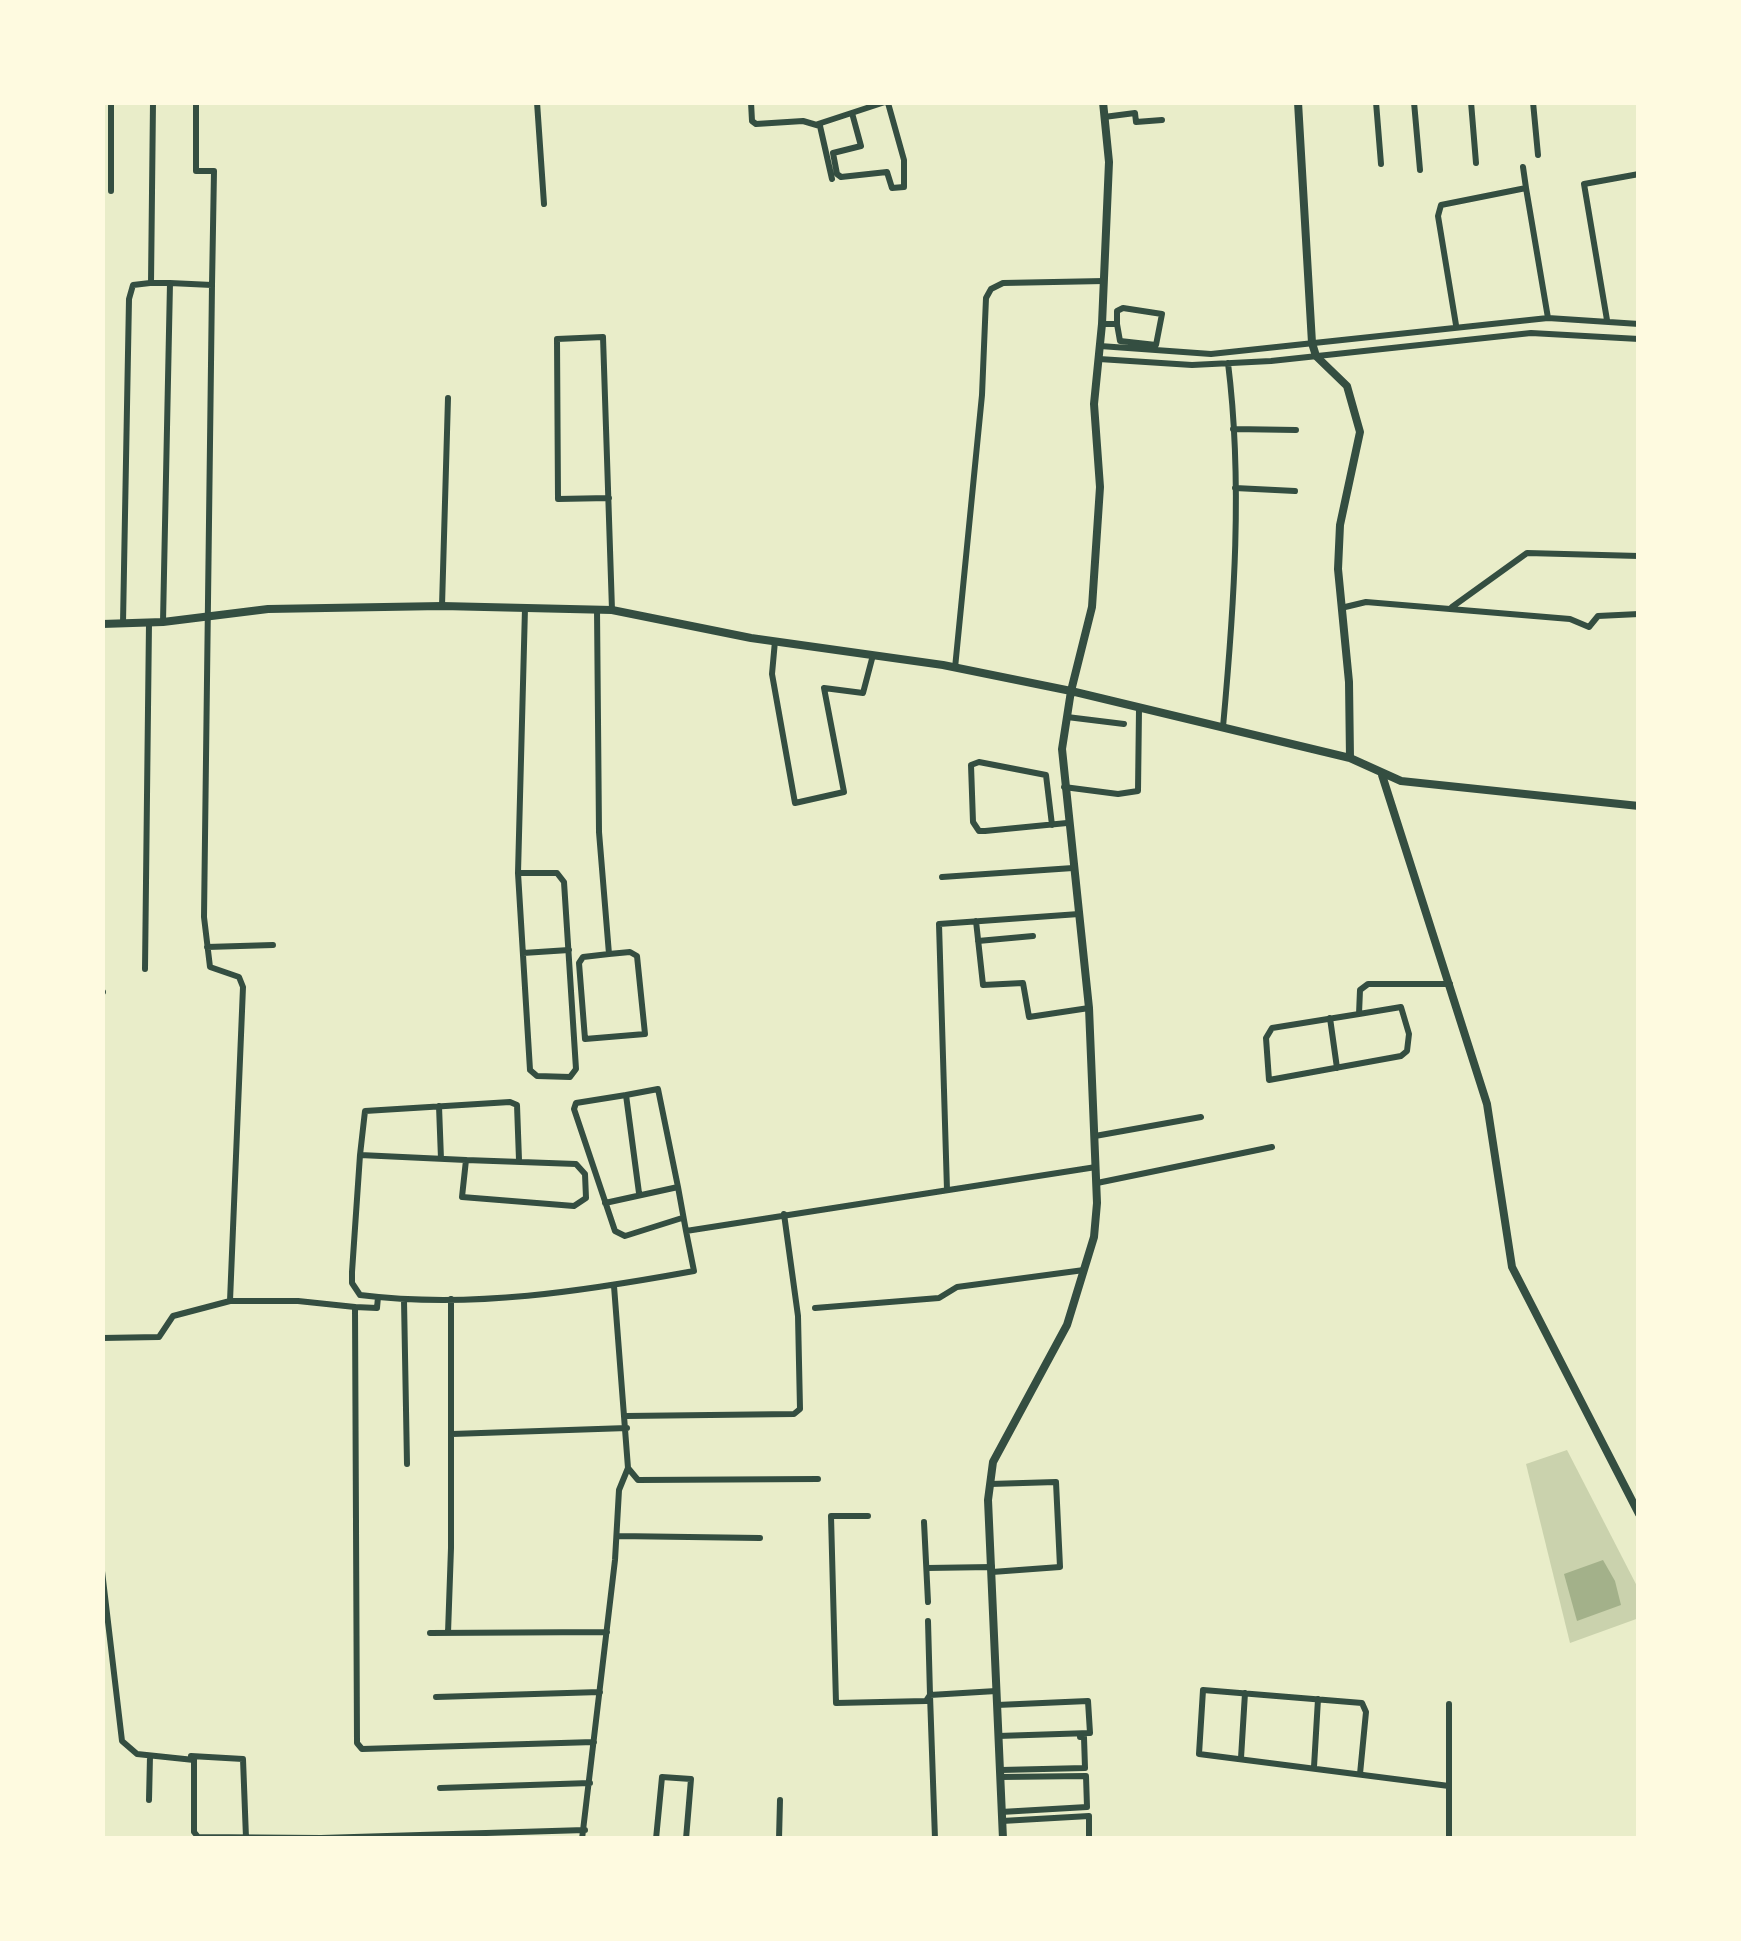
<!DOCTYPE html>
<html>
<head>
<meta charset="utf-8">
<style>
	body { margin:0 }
	#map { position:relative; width:1741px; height:1941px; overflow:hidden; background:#e9edc9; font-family:Quicksand,sans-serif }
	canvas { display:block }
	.frame { position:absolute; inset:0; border:105px solid #fefae0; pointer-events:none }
</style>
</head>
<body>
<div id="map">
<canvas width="1741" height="1941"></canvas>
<div class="frame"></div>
</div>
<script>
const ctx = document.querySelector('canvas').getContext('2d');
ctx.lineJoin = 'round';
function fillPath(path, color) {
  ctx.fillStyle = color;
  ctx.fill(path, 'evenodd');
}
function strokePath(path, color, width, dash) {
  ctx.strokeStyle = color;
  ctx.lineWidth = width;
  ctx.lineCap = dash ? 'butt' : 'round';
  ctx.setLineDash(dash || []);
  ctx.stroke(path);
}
const green = new Path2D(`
	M1567,1450L1639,1590V1618L1570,1643L1526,1464Z`);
const water = new Path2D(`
	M1603,1560L1615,1581L1621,1605L1577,1621L1564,1574Z`);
const minor = new Path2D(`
	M111,102V191
	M153,102L151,283H170L163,622
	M196,102V171H214L212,285
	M537,102L544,204
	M751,102L752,121L756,124L803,121L820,126L832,179
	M1376,102L1381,164
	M1414,102L1420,170
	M1471,102L1476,163
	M1533,102L1538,155
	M1104,117L1135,113L1136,122L1162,120
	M818,124L885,102L888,103L904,160V187L892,188L887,172L841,177L837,174L833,153L861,146L852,113
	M1523,167L1526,188
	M170,283L212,285L204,917L210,967L239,977L243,987L230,1301H298L355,1307L357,1743L362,1749L594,1742
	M1607,320L1584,184L1639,174
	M1102,324H1117V311L1123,308L1162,314L1156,345L1120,341L1117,324
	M1456,325L1438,216L1441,205L1526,188L1548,318
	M1100,346L1211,354L1548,318L1639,324
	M1099,359L1192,365L1271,361L1531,333L1639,339
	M1233,429L1296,430
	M1235,488L1295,491
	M609,498L558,499L557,339L603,337L612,610
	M442,606L448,398
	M1452,607L1527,553L1639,556
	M1341,608L1366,602L1570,619L1589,627L1598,616L1639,614
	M597,609L599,832L609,954L630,952L637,956L645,1034L585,1039L579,963L583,957L609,954
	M123,623L129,299L133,285L150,283
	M775,641L772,674L795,803L844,792L824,688L863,693L873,655
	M955,668L982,395L986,298L991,289L1003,283L1104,281
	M1067,717L1124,724
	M1223,727C1234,607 1243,483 1228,363
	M1064,787L1118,794L1138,791L1139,709
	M1052,825L1046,775L979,762L971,765L973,822L979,831H985L1067,823
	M518,873L530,1070L537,1076L570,1077L576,1069L564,882L557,873H518L525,608
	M942,877L1073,868
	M976,921L983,985L1023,983L1029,1017L1089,1008
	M978,941L1033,936
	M207,947L273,945
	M523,953L569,950
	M145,969L149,623
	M102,992H103
	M1359,1014L1401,1007L1409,1034L1407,1051L1401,1056L1269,1080L1266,1038L1272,1028L1359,1014L1360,990L1368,984H1450
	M1330,1018L1337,1068
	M626,1095L658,1089L678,1187
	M439,1106L441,1159
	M1095,1136L1201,1117
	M360,1155L365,1111L510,1102L517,1105L519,1160
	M466,1160L576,1164L585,1174L586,1198L574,1206L462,1197L466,1160L360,1155L352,1272V1283L360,1295C472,1309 584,1291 694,1271L686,1231L1096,1167
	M1097,1183L1272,1147
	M947,1190L939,924L1079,914
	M639,1193L626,1095L576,1103L574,1109L615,1231L625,1236L682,1218
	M605,1203L678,1187L686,1231
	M404,1300L407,1464
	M355,1307L377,1308L378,1297
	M815,1308L939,1298L957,1287L1084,1270
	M102,1338L159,1337L173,1316L230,1301
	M626,1416L794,1414L800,1409L798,1316L784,1214
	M452,1434L627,1428
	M628,1468L638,1480L818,1479
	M990,1484L1056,1482L1060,1567L992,1572
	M868,1516H831L836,1703L926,1701L930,1695L928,1621
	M924,1522L928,1602
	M617,1536L760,1538
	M927,1568L992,1567
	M102,1571L122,1741L137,1754L194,1760V1832L198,1837L321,1838L585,1830
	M430,1633L607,1632
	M448,1633L451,1548V1299
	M436,1697L600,1692
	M997,1705L1088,1701L1090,1733L998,1736
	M191,1756L243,1759L246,1838
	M1241,1758L1245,1693
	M1314,1767L1318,1699
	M1001,1770L1085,1768L1084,1737H1080
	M1360,1774L1366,1712L1362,1703L1203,1690L1199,1754L1449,1786
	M1000,1777L1086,1776L1087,1807L1001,1812
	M440,1788L590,1783
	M149,1800L150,1756
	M1002,1821L1089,1816V1839
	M582,1839L615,1560L619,1490L628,1468L614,1286
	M656,1839L662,1777L691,1779L686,1839
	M779,1839L780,1800
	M935,1839L930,1695L996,1691
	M1449,1839V1704`);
const tertiary = new Path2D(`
	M1298,102L1312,343L1316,356L1347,386L1360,432L1340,525L1338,569L1349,682L1350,758
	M102,624L163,622L268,609L442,606L612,610L751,638L943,665L1071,691L1350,758L1401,781L1639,806
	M1382,775L1487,1104L1512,1267L1639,1514
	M1003,1839L988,1500L993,1462L1067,1325L1094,1237L1097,1203L1089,1008L1062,749L1071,691L1092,607L1100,487L1094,404L1102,324L1109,162L1103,102`);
fillPath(green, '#cad2ad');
fillPath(water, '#a3b18a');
strokePath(minor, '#344e41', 6);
strokePath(tertiary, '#344e41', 8);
</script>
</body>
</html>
